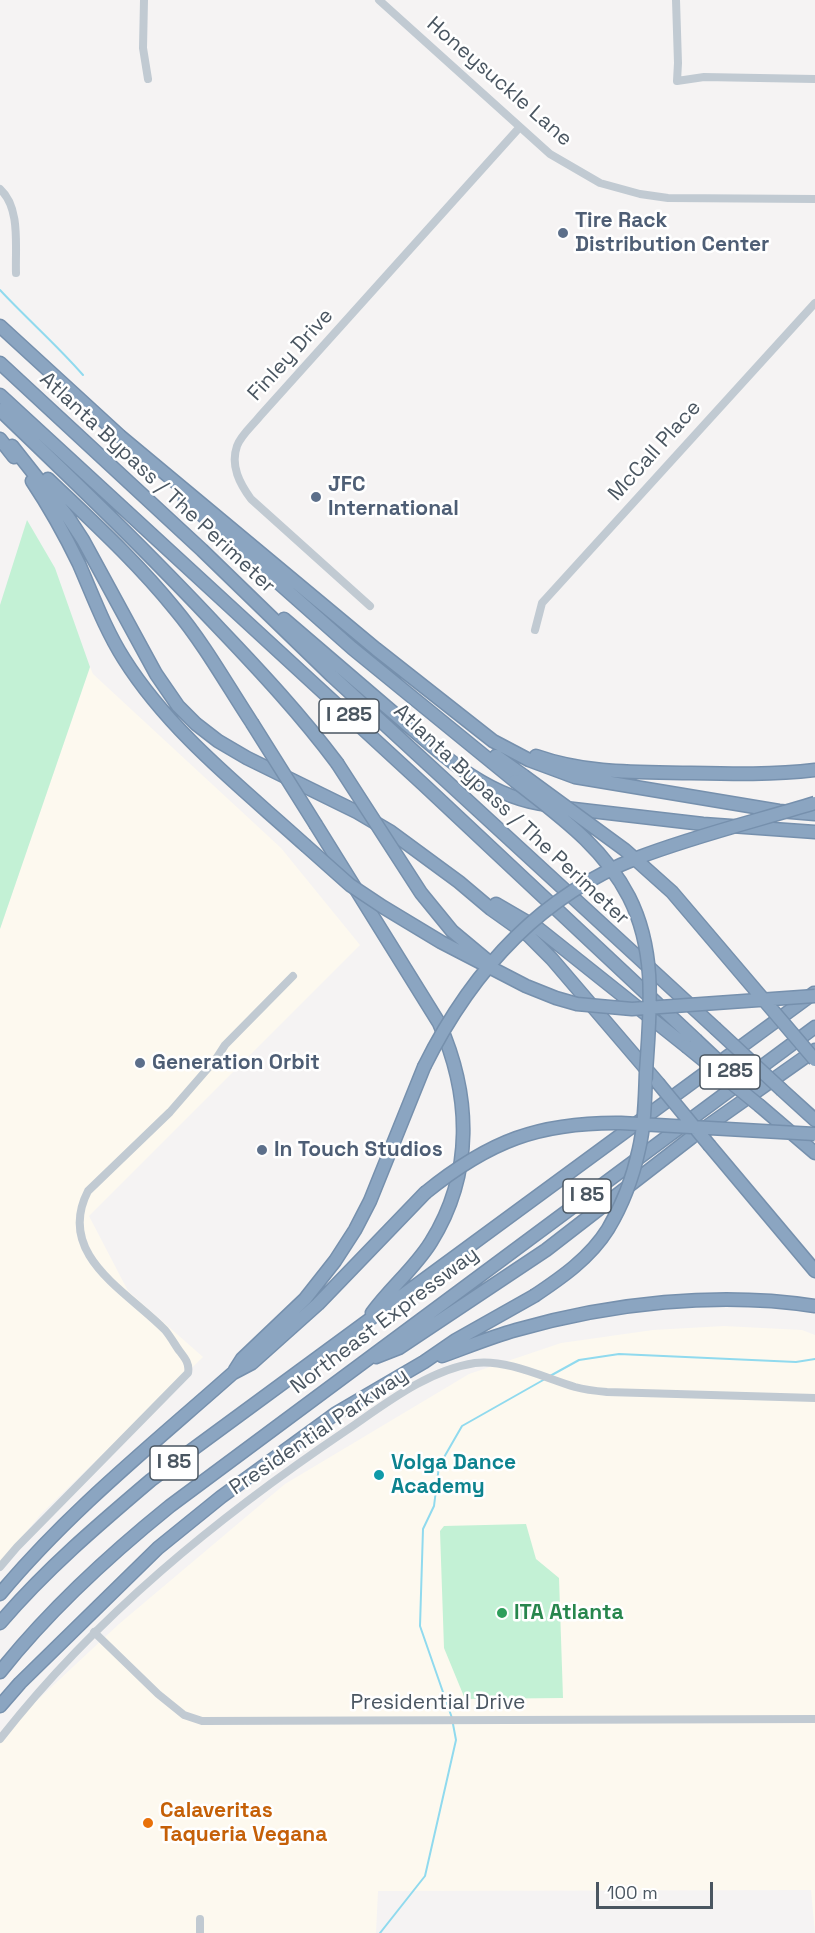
<!DOCTYPE html>
<html>
<head>
<meta charset="utf-8">
<style>
	body { margin:0 }
	#map { position:relative; width:815px; height:1933px; overflow:hidden; background:#f5f3f3; font-family:"Space Grotesk",sans-serif }
	canvas { display:block }
	.scale { position:absolute; left:596px; top:1882px; width:117px; height:27px; box-sizing:border-box; border:3px solid #4a5661; border-top:0; padding-left:8px; font-size:18px; line-height:21px; white-space:nowrap; color:#4a5661; -webkit-text-stroke:4px #fff; paint-order:stroke }
</style>
</head>
<body>
<div id="map">
<canvas width="815" height="1933"></canvas>
<div class="scale">100 m</div>
</div>
<script>
const ctx = document.querySelector('canvas').getContext('2d');
ctx.lineJoin = 'round';
function fillPath(path, color) {
  ctx.fillStyle = color;
  ctx.fill(path, 'evenodd');
}
function strokePath(path, color, width, dash) {
  ctx.strokeStyle = color;
  ctx.lineWidth = width;
  ctx.lineCap = dash ? 'butt' : 'round';
  ctx.setLineDash(dash || []);
  ctx.stroke(path);
}
function label(font, color, halo, rows, align = 'center') {
  ctx.font = font + ' "Space Grotesk",sans-serif';
  ctx.lineWidth = 5;
  ctx.setLineDash([]);
  ctx.textBaseline = 'middle';
  ctx.strokeStyle = halo;
  ctx.fillStyle = color;
  for (const [text, x, y, turn = 0] of rows) {
    ctx.save();
    ctx.translate(x, y);
    ctx.rotate((+turn || 0) * Math.PI / 180);
    ctx.textAlign = isNaN(turn) ? turn : align;
    if (halo) ctx.strokeText(text, 0, 0);
    ctx.fillText(text, 0, 0);
    ctx.restore();
  }
}
const commercial = new Path2D(`
	M90,667L93,674L281,848L360,945L89,1216L128,1291L203,1357L41,1514L0,1564V929Z
	M724,1326L802,1330L815,1335V1933L811,1890L378,1891L376,1933H0V1735L119,1624L285,1484L469,1374L561,1343L653,1330Z`);
const green = new Path2D(`
	M27,520L55,568L90,667L0,929V605Z
	M526,1524L536,1559L559,1578L563,1698L465,1699L444,1648L440,1531L444,1526Z`);
const stream = new Path2D(`
	M0,290C27,319 57,345 83,375
	M550,1376L579,1360L619,1354L796,1362L815,1359
	M452,1718L420,1626L423,1529L434,1506L439,1466L462,1426L545,1379
	M380,1933L425,1876L456,1740L453,1724`);
const minor = new Path2D(`
	M144,0L143,48L148,79
	M379,0L550,154L600,183L640,194L668,198L815,199
	M676,0L678,63L677,81L704,77L815,79
	M0,189C21,208 15,247 16,273
	M370,606L251,499C240,484 230,466 237,446C241,435 253,425 260,416L519,128
	M535,630L542,603L815,303
	M0,1567L17,1547L188,1373C190,1363 184,1357 178,1349C174,1343 170,1336 165,1330C127,1291 55,1255 88,1191L170,1112L216,1059L225,1045L293,976
	M94,1632L158,1694L184,1715L202,1721L815,1719
	M0,1739C96,1616 218,1517 347,1430C385,1404 428,1370 475,1363C507,1359 545,1378 575,1387C586,1390 596,1391 607,1392L815,1398
	M200,1919V1933`);
const highway = new Path2D(`
	M0,326L120,436L376,649L493,741L529,760L575,777L779,811L815,814
	M0,363L202,550L332,676L715,1028
	M0,395L424,785L696,1040
	M0,410C75,482 149,553 220,629C261,672 301,715 337,763
	M0,439L14,457
	M12,446L68,517L83,540L156,674L178,706L196,724L218,741L247,758L357,812L391,832L459,882L491,909L529,936L552,959L658,1083
	M48,479C92,521 137,562 175,609C205,645 227,685 252,723
	M32,481C50,508 65,535 79,564C93,596 105,629 124,659C170,732 241,787 305,845
	M185,500L352,648L515,781
	M284,619C319,649 354,679 389,709C436,749 484,798 548,805
	M496,756L524,776
	M536,756C587,774 637,772 691,773C732,774 774,775 815,770
	M565,808L703,824L815,832
	M316,825L439,1023C471,1095 474,1173 431,1242C415,1268 390,1288 372,1313
	M496,904L539,929L686,1046
	M782,1090L815,1120
	M760,1106L815,1153
	M710,1146L815,1271
	M442,1356C467,1347 491,1337 516,1330C610,1303 718,1291 815,1306
	M376,1357L399,1348L546,1250L692,1137L815,1050
	M235,1370L242,1359L305,1299L335,1261L355,1230L370,1201L424,1067
	M0,1594C68,1512 153,1444 233,1373L252,1363L318,1304L425,1193
	M0,1623C45,1570 98,1525 151,1480L814,993
	M0,1672C50,1609 108,1556 170,1506L815,1027
	M0,1706L20,1683L158,1548L221,1497L335,1414L424,1362L456,1340L534,1296`);
const highwayBridge = new Path2D(`
	M252,723L316,825
	M337,763L421,893L452,931L488,961
	M524,776L625,850L672,892L815,1060
	M515,781C558,815 603,846 629,897C657,952 650,1012 646,1072C645,1097 645,1124 639,1149C633,1177 623,1204 608,1229C590,1258 561,1278 534,1296
	M305,845L350,885L383,907L441,942L526,986L556,998L577,1004L632,1009L815,996
	M715,1028L782,1090
	M696,1040L730,1072
	M686,1046L760,1106
	M424,1067C470,974 538,897 637,858C694,836 756,821 815,803
	M658,1083L710,1146
	M425,1193C489,1141 539,1122 621,1123L815,1134`);
const markers = [
	[563,233,6,"#5c6f8a"],
	[316,497,6,"#5c6f8a"],
	[140,1063,6,"#5c6f8a"],
	[262,1150,6,"#5c6f8a"],
	[379,1475,6,"#0f9aa8"],
	[502,1613,6,"#2e9e5b"],
	[148,1823,6,"#e8710a"]
];
const shields = [
	[349,716,60],
	[730,1072,60],
	[587,1196,48],
	[174,1463,48]
];
const shieldNames = [
	["I 285",349,716],
	["I 285",730,1072],
	["I 85",587,1196],
	["I 85",174,1463]
];
const streetNames = [
	["Honeysuckle Lane",499,82,41],
	["Finley Drive",291,355,-48],
	["McCall Place",655,451,-48],
	["Atlanta Bypass / The Perimeter",157,483,43],
	["Atlanta Bypass / The Perimeter",511,815,43],
	["Northeast Expressway",385,1321,-37],
	["Presidential Parkway",319,1432,-34],
	["Presidential Drive",438,1703]
];
const serviceNames = [
	["Tire Rack",575,221],
	["Distribution Center",575,245],
	["JFC",328,485],
	["International",328,509],
	["Generation Orbit",152,1063],
	["In Touch Studios",274,1150]
];
const cultureNames = [
	["Volga Dance",391,1463],
	["Academy",391,1487]
];
const leisureNames = [
	["ITA Atlanta",514,1613]
];
const foodNames = [
	["Calaveritas",160,1811],
	["Taqueria Vegana",160,1835]
];
fillPath(commercial, '#fdf9ef');
fillPath(green, '#c3f1d5');
strokePath(stream, '#90daee', 2);
strokePath(highway, '#7690ad', 15);
strokePath(minor, '#c1cad2', 8);
strokePath(highway, '#8ba5c1', 12);
strokePath(highwayBridge, '#7690ad', 15, []);
strokePath(highwayBridge, '#8ba5c1', 12);
for (const [x, y, r, color] of markers) {
  const dot = new Path2D();
  dot.arc(x, y, r, 0, 2 * Math.PI);
  ctx.fillStyle = color;
  ctx.fill(dot);
  strokePath(dot, '#fff', 2);
}
for (const [x, y, w] of shields) {
  const box = new Path2D();
  box.roundRect(x - w / 2, y - 17, w, 34, 4.5);
  ctx.fillStyle = '#fff';
  ctx.fill(box);
  strokePath(box, '#4a5661', 1.5);
}
label('bold 20px', '#4a5661', null, shieldNames);
label('21px', '#4a5661', '#fff', streetNames);
label('bold 21px', '#4e5e75', '#fff', serviceNames, 'left');
label('bold 21px', '#0d838f', '#fff', cultureNames, 'left');
label('bold 21px', '#27864d', '#fff', leisureNames, 'left');
label('bold 21px', '#c56008', '#fff', foodNames, 'left');
</script>
</body>
</html>
